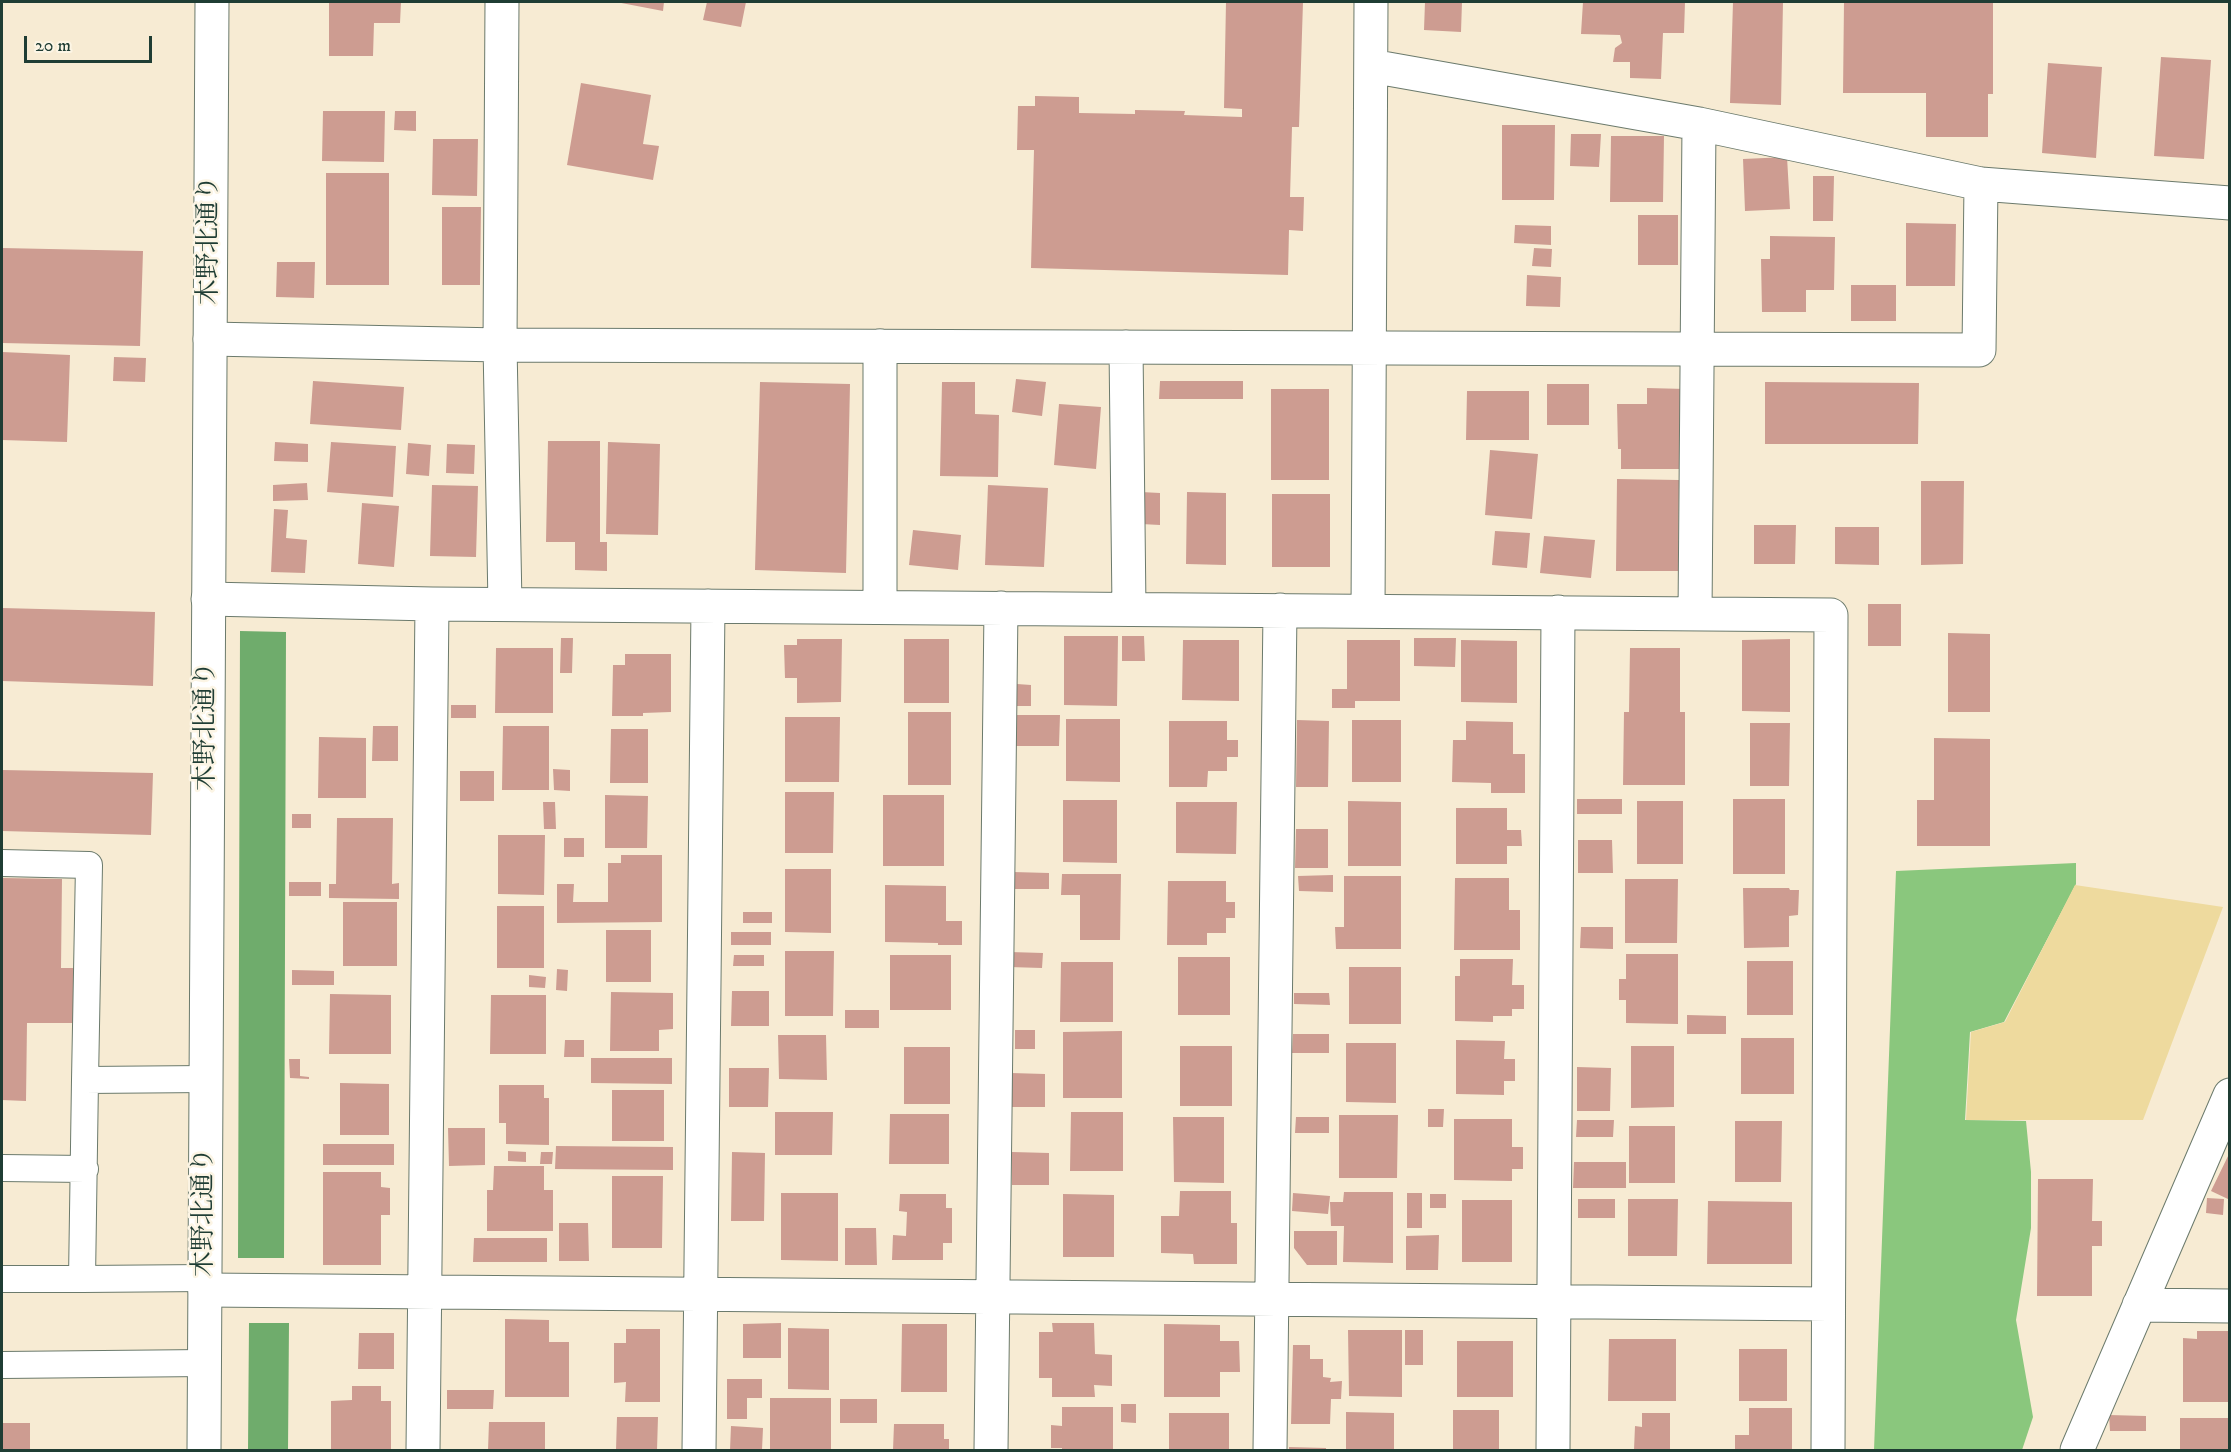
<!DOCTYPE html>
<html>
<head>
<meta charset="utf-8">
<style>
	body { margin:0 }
	#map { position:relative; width:2231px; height:1452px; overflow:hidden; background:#f7ebd3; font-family:"IM FELL DW Pica",serif }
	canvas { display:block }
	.frame { position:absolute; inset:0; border:3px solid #1f3d34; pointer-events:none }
	.scale { position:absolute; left:24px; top:36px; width:128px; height:27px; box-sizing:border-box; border:3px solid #1f3d34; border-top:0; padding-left:8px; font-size:18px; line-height:21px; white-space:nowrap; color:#1f3d34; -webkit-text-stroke:4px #fcf5e5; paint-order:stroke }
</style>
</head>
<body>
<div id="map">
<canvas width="2231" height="1452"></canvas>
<div class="frame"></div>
<div class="scale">20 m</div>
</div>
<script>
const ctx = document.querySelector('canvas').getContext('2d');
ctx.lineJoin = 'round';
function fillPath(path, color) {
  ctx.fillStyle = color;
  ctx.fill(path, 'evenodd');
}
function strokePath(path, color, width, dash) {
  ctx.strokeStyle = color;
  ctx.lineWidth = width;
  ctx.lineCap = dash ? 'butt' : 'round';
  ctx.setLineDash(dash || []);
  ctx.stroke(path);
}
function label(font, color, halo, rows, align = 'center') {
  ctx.font = font + ' "IM FELL DW Pica","Noto Serif JP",serif';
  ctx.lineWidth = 5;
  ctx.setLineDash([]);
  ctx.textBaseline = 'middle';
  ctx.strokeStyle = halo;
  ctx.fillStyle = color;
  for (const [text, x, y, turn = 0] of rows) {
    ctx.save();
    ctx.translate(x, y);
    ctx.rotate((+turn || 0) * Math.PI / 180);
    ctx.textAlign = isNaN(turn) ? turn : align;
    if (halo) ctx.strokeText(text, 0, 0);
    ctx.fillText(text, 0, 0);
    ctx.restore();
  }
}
const green = new Path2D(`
	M2076,863V884L2004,1022L1970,1032L1965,1120L2026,1121L2031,1172V1228L2016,1320L2033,1417L2022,1450H1874L1896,871Z`);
const forest = new Path2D(`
	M240,631L286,632L284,1258H238Z
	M249,1323H289L288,1450H248Z`);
const sand = new Path2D(`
	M2075,885L2223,907L2143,1120H1966L1971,1032L2005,1022Z`);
const building = new Path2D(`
	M329,2H401L400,23H374L373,56H329Z
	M616,2H664L663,11Z
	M707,2H746L741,27L703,20Z
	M1226,2H1303L1299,127H1292L1290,197H1304L1303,231L1289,230L1288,275L1031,268L1034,150H1017L1018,106H1035V96L1079,97V113L1135,114V110L1185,111L1184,115L1242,117V109L1224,108Z
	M1425,2H1462L1461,32L1424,30Z
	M1583,2H1685L1684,33H1663L1661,79L1630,78V62H1613L1615,48L1622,43L1620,35L1581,34Z
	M1733,2H1783L1781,105L1730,103Z
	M1844,2H1993V94H1988V137H1926V93H1843Z
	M2161,57L2211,60L2204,159L2154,156Z
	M2048,63L2102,67L2096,158L2042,153Z
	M581,83L651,95L643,144L659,146L653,180L567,165Z
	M323,111H385L384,162L322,161Z
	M395,111H416V131L394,130Z
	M1502,125H1555L1554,200H1502Z
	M1571,134H1601L1599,167L1570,166Z
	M1611,136H1664L1663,202H1610Z
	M433,139H478L477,196L432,195Z
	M1787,157L1790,209L1745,211L1743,159Z
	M326,173H389V285H326Z
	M1813,176H1834L1833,221H1813Z
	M442,207H481L480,285H442Z
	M1638,215H1678V265H1638Z
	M1906,223L1956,224L1955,286H1906Z
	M1515,225L1551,226V245L1514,243Z
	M1770,236L1835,237L1834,290H1806V312H1762L1761,259H1770Z
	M2,248L143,251L140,346L2,343Z
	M1534,248L1552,249L1551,267L1532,266Z
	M277,262H315L314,298L276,297Z
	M1527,275L1561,277L1560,307L1526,306Z
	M1851,285H1896V321H1851Z
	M2,352L70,355L67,442L2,440Z
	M114,357L146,358L145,382L113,381Z
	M1016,379L1046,382L1042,416L1012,412Z
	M313,381L404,387L401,430L310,424Z
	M1160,381H1243V399H1159Z
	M760,382L850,384L846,573L755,570Z
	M942,382H975V414L999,415L998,477L940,476Z
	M1765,382L1919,383L1918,444H1765Z
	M1547,384H1589V425H1547Z
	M1647,388L1686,389L1684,469H1621V449H1618L1617,404H1647Z
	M1271,389H1329V480H1271Z
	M1467,391H1529V440H1466Z
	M1059,404L1101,407L1096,469L1054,465Z
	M548,441H600V542H607V571L575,570V542H546Z
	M275,442L308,444V462L274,461Z
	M331,442L396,446L393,497L327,492Z
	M608,442L660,444L658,535L606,534Z
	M408,443L431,445L429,476L406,474Z
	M447,444L475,445L474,474L446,473Z
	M1490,450L1538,454L1532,519L1485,515Z
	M1617,479L1679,480L1678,571H1616Z
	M1921,481H1964L1963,564L1921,565Z
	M307,483L308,500L273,501V485Z
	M432,485L478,486L476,557L430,556Z
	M988,485L1048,488L1044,567L985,565Z
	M1141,492L1160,493V525L1141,524Z
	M1187,492L1226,493V565L1186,564Z
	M1272,494H1330V567H1272Z
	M362,503L399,506L394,567L358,564Z
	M274,509L288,510L286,538L307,540L305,573L271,572Z
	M1754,525H1796L1795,564H1754Z
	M1835,527H1879V565L1835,564Z
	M913,530L961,535L958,570L909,565Z
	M1495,531L1530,533L1527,568L1492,565Z
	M1544,536L1595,540L1591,578L1540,573Z
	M1868,604H1901V646H1868Z
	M2,608L155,612L153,686L2,681Z
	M1948,633L1990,634V712H1948Z
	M1064,636H1118L1117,706L1064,705Z
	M1122,636H1144L1145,661H1122Z
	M561,638H573L572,673H560Z
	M1414,638H1456L1455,667L1414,666Z
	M797,639H842L841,702L797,703V678H785L784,645H797Z
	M904,639H949V703H904Z
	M1790,639V712L1742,711V640Z
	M1183,640H1239V701L1182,700Z
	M1347,640H1400V701H1355V708H1332V689H1347Z
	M1461,640L1517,641V703L1461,702Z
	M496,648H553V713H495Z
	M1630,648H1680V712H1685V785H1623L1624,712H1629Z
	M625,654H671V712L643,713V716H612L613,665H625Z
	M1017,684L1031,685V706H1017Z
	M451,705H476V718H451Z
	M908,712H951V785H908Z
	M1017,715H1060L1059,746H1016Z
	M785,717H840L839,782H785Z
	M1066,719H1120V782L1066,781Z
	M1297,720L1329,721L1328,787H1296Z
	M1352,720H1401V782H1352Z
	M1169,721H1227V740H1238V757H1227V771H1208L1207,787H1169Z
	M1466,721L1513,722V754H1525V793H1491V783L1452,782L1453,740H1466Z
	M1750,723H1790L1789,786H1750Z
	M373,726H398V761H372Z
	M503,726H549V790H502Z
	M611,729H648V783H610Z
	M319,737L366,738V798H318Z
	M1934,738L1990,739V846H1917V800H1934Z
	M553,769L570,770V791L554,790Z
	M2,770L153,773L151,835L2,831Z
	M460,771H494V801H460Z
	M785,792H834L833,853H785Z
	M605,795L648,796L647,848H605Z
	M883,795H944V866H883Z
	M1577,799H1622V814H1577Z
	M1733,799H1785V874H1733Z
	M1063,800H1117V863L1063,862Z
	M1348,801L1401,802V866H1348Z
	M1637,801H1683V864H1637Z
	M543,802H555L556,829H544Z
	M1176,802H1237L1236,854L1176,853Z
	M1456,808H1507V830H1521L1522,846H1507V864H1456Z
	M292,814H311V828H292Z
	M337,818H393L392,884L399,883V899L329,898V884H336Z
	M1296,829H1328V868H1295Z
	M498,835H545L544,895L498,894Z
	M564,838H584V857H564Z
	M1578,840H1612L1613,873H1578Z
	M621,855H662V922L557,923V884H574L573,902H608V863H621Z
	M785,869H831V933L785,932Z
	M1013,872L1049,873V889H1013Z
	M1062,874H1121L1120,940H1080V895H1061Z
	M1333,875V892L1299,891L1298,876Z
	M1344,876H1401V949H1336L1335,927H1344Z
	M2,878L62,879L61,968H74V1023H27L26,1101L2,1100Z
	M1455,878H1509V910H1520V950H1454Z
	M1625,879H1678L1677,943H1625Z
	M1168,881H1226V902H1235V918H1226V933H1207V945H1167Z
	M289,882H321V896H289Z
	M885,885L946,886V921H962V945H938V943L885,942Z
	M1743,888H1789L1790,890H1799L1798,915L1789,916V947L1744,948Z
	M343,902H397V966H343Z
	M497,906H544V968H497Z
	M743,912H772V923H743Z
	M1581,927H1613V949L1580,948Z
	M606,930H651V982H606Z
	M731,932H771V945H731Z
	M785,951H834L833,1016H785Z
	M1010,952L1043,953L1042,968L1009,967Z
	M1626,954H1678V1024L1626,1023V1000H1619V979H1626Z
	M734,955H764V966H733Z
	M890,955H951V1010H890Z
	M1178,957H1230V1015H1178Z
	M1460,959H1513L1512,985H1524V1009H1512V1016H1493V1022L1455,1021V976H1460Z
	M1747,961H1793V1015H1747Z
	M1061,962H1113V1022H1060Z
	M1349,967H1401V1024H1349Z
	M557,969L568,970L567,991L556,990Z
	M292,970L334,971V985H292Z
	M529,975L546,977L545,988L529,987Z
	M732,991H769V1026H731Z
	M611,992L673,993V1029L659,1030V1051H610Z
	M1294,993H1329L1330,1005L1294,1004Z
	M330,994L391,995V1054H329Z
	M491,995H546V1054H490Z
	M845,1010H879V1028H845Z
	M1687,1015L1726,1016V1034H1687Z
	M1015,1030H1035V1049H1015Z
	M1122,1031V1098H1063V1032Z
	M1293,1034H1329V1053H1292Z
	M778,1035H826L827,1080L779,1079Z
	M1741,1038H1794V1094H1741Z
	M565,1040H584V1057H564Z
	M1456,1040L1505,1041L1504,1059H1515V1081H1504V1095L1456,1094Z
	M1346,1043H1396V1103L1346,1102Z
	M1180,1046H1232V1106H1180Z
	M1631,1046H1674V1107L1631,1108Z
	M904,1047H950V1104H904Z
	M591,1058H672V1084L591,1083Z
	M289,1059H300V1076L309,1077V1079L290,1078Z
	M1577,1067L1611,1068L1610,1111H1577Z
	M729,1068H769L768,1107H729Z
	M1011,1073L1045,1074V1107H1011Z
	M340,1083L389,1084V1135H340Z
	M499,1085H544V1098H549V1145L506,1144V1123H499Z
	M612,1090H664V1141H612Z
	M1428,1109H1444L1443,1127H1428Z
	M775,1112H833L832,1155H775Z
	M1071,1112H1123V1171H1070Z
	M890,1114H949V1164H889Z
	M1339,1115H1398L1397,1178H1339Z
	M1173,1117H1224V1183L1174,1182Z
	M1296,1117H1329V1133H1295Z
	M1454,1119H1512V1147H1523V1169H1512V1181L1454,1180Z
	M1577,1120H1614L1613,1137H1576Z
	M1735,1121H1782L1781,1182H1735Z
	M1629,1126H1675V1183H1629Z
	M448,1128H485V1165L449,1166Z
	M323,1144H394V1165H323Z
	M556,1146L673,1147V1170L555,1169Z
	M508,1151L526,1152V1162L508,1161Z
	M541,1152H553L552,1164H540Z
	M732,1152L765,1153L764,1221H731Z
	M1012,1152L1049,1153V1185H1012Z
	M2230,1152V1196L2228,1199L2211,1191Z
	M1574,1162H1626V1188H1573Z
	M494,1166H544V1190H553V1231H487V1190H493Z
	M323,1172H381V1187L390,1188V1215H381V1265H323Z
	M612,1176H663L662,1248H612Z
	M2038,1179H2093L2092,1221H2102V1246H2092V1296H2037Z
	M1180,1191H1231V1223H1237V1264H1194L1193,1254L1161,1253V1216H1179Z
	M1344,1192H1393V1263L1343,1262L1344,1226H1331L1330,1202H1343Z
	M781,1193H838V1261L781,1260Z
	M1293,1193L1330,1196L1328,1214L1292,1211Z
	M1407,1193H1422V1228H1407Z
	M900,1194H946V1208H952V1243H943V1260H892L893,1235L906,1236L907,1212L899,1211Z
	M1063,1194L1114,1195V1257H1063Z
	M1430,1194H1446V1208H1430Z
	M2207,1198L2224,1199L2223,1215L2206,1213Z
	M1578,1199H1615V1218H1578Z
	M1628,1199H1678L1677,1256H1628Z
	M1462,1200H1512V1262H1462Z
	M1708,1201L1792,1202V1264H1707Z
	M559,1223H588L589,1261H559Z
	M845,1228H876L877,1265H845Z
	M1294,1231H1337V1265H1307L1294,1248Z
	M1439,1235L1438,1270H1406V1236Z
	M474,1238H547V1262H473Z
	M505,1319L549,1320V1342H569V1397H505Z
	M781,1323V1358H743V1324Z
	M1052,1323H1094L1095,1354L1112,1355V1386L1094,1385L1095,1397H1052V1378H1039V1332H1053Z
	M902,1324H947V1392H901Z
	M1164,1324L1220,1325V1341H1239L1240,1372H1220V1397H1164Z
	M788,1328L829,1329V1390L788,1389Z
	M626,1329H660V1402H625L626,1382L614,1383V1343H626Z
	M1348,1330H1402V1397L1349,1396Z
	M1405,1330H1423V1365H1405Z
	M2197,1331H2230V1402H2183V1338L2197,1339Z
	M359,1333H394V1369H358Z
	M1609,1339H1676V1401H1608Z
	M1457,1341H1513V1397H1457Z
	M1293,1345H1310V1359H1323V1377L1331,1378L1330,1382L1342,1381L1341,1399H1331L1330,1424H1291Z
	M1739,1349H1787V1401H1739Z
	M727,1379H762V1398H747V1419H727Z
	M352,1386H381V1401H391V1450H331V1401L352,1400Z
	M447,1390H494L493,1409H447Z
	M770,1398H831V1450H770Z
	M840,1399H877V1423H840Z
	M1121,1404H1136V1423L1121,1422Z
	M1062,1407H1113V1450H1062V1448H1051V1425L1062,1426Z
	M1749,1408H1792V1450H1735V1435H1749Z
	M1453,1410H1499V1450H1453Z
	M1346,1412L1394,1413V1450H1346Z
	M1169,1413H1229V1450H1169Z
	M1642,1413H1670V1450H1634L1635,1426L1642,1427Z
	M2109,1415L2146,1416V1431H2110Z
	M617,1417H658L657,1450H616Z
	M2180,1418H2229V1450H2180Z
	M489,1422H545V1450H488Z
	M2,1423H30V1450H2Z
	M894,1424H944V1439H949V1450H893Z
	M731,1426L763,1428L762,1450H730Z
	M1289,1447L1326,1448V1450H1289Z`);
const service = new Path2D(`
	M2,863L89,865L85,1080
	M2,1168L85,1169
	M206,1278L82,1279L85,1080L206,1079
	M2,1279H82
	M2,1365L204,1363`);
const minor = new Path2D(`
	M502,2L500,345L505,604
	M1371,66L1699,124L1981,184L2230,203
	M210,339L500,345L1979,350L1981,184
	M1126,347L1129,609
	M208,599L432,604L1831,615L1828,1450
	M880,607V346
	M1368,611L1371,2
	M1695,614L1699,124
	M205,1290L1828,1304
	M2139,1305L2230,1306
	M423,1450L432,604
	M699,1450L708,606
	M991,1450L1001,608
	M1270,1450L1280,610
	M1553,1450L1558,612
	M2077,1450L2230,1095`);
const tertiary = new Path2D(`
	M204,1450L212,2`);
const streetNames = [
	["木野北通り",211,240,-90],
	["木野北通り",208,726,-90],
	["木野北通り",206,1212,-90]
];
fillPath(green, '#8ac77d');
fillPath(forest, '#6fac6c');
fillPath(sand, '#eeda9e');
fillPath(building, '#cd9c91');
strokePath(service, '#6b7a6c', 28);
strokePath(minor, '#6b7a6c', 35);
strokePath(tertiary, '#6b7a6c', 35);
strokePath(service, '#fff', 26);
strokePath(minor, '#fff', 33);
strokePath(tertiary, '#fff', 33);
label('26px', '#1f3d34', '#fcf5e5', streetNames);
</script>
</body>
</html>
